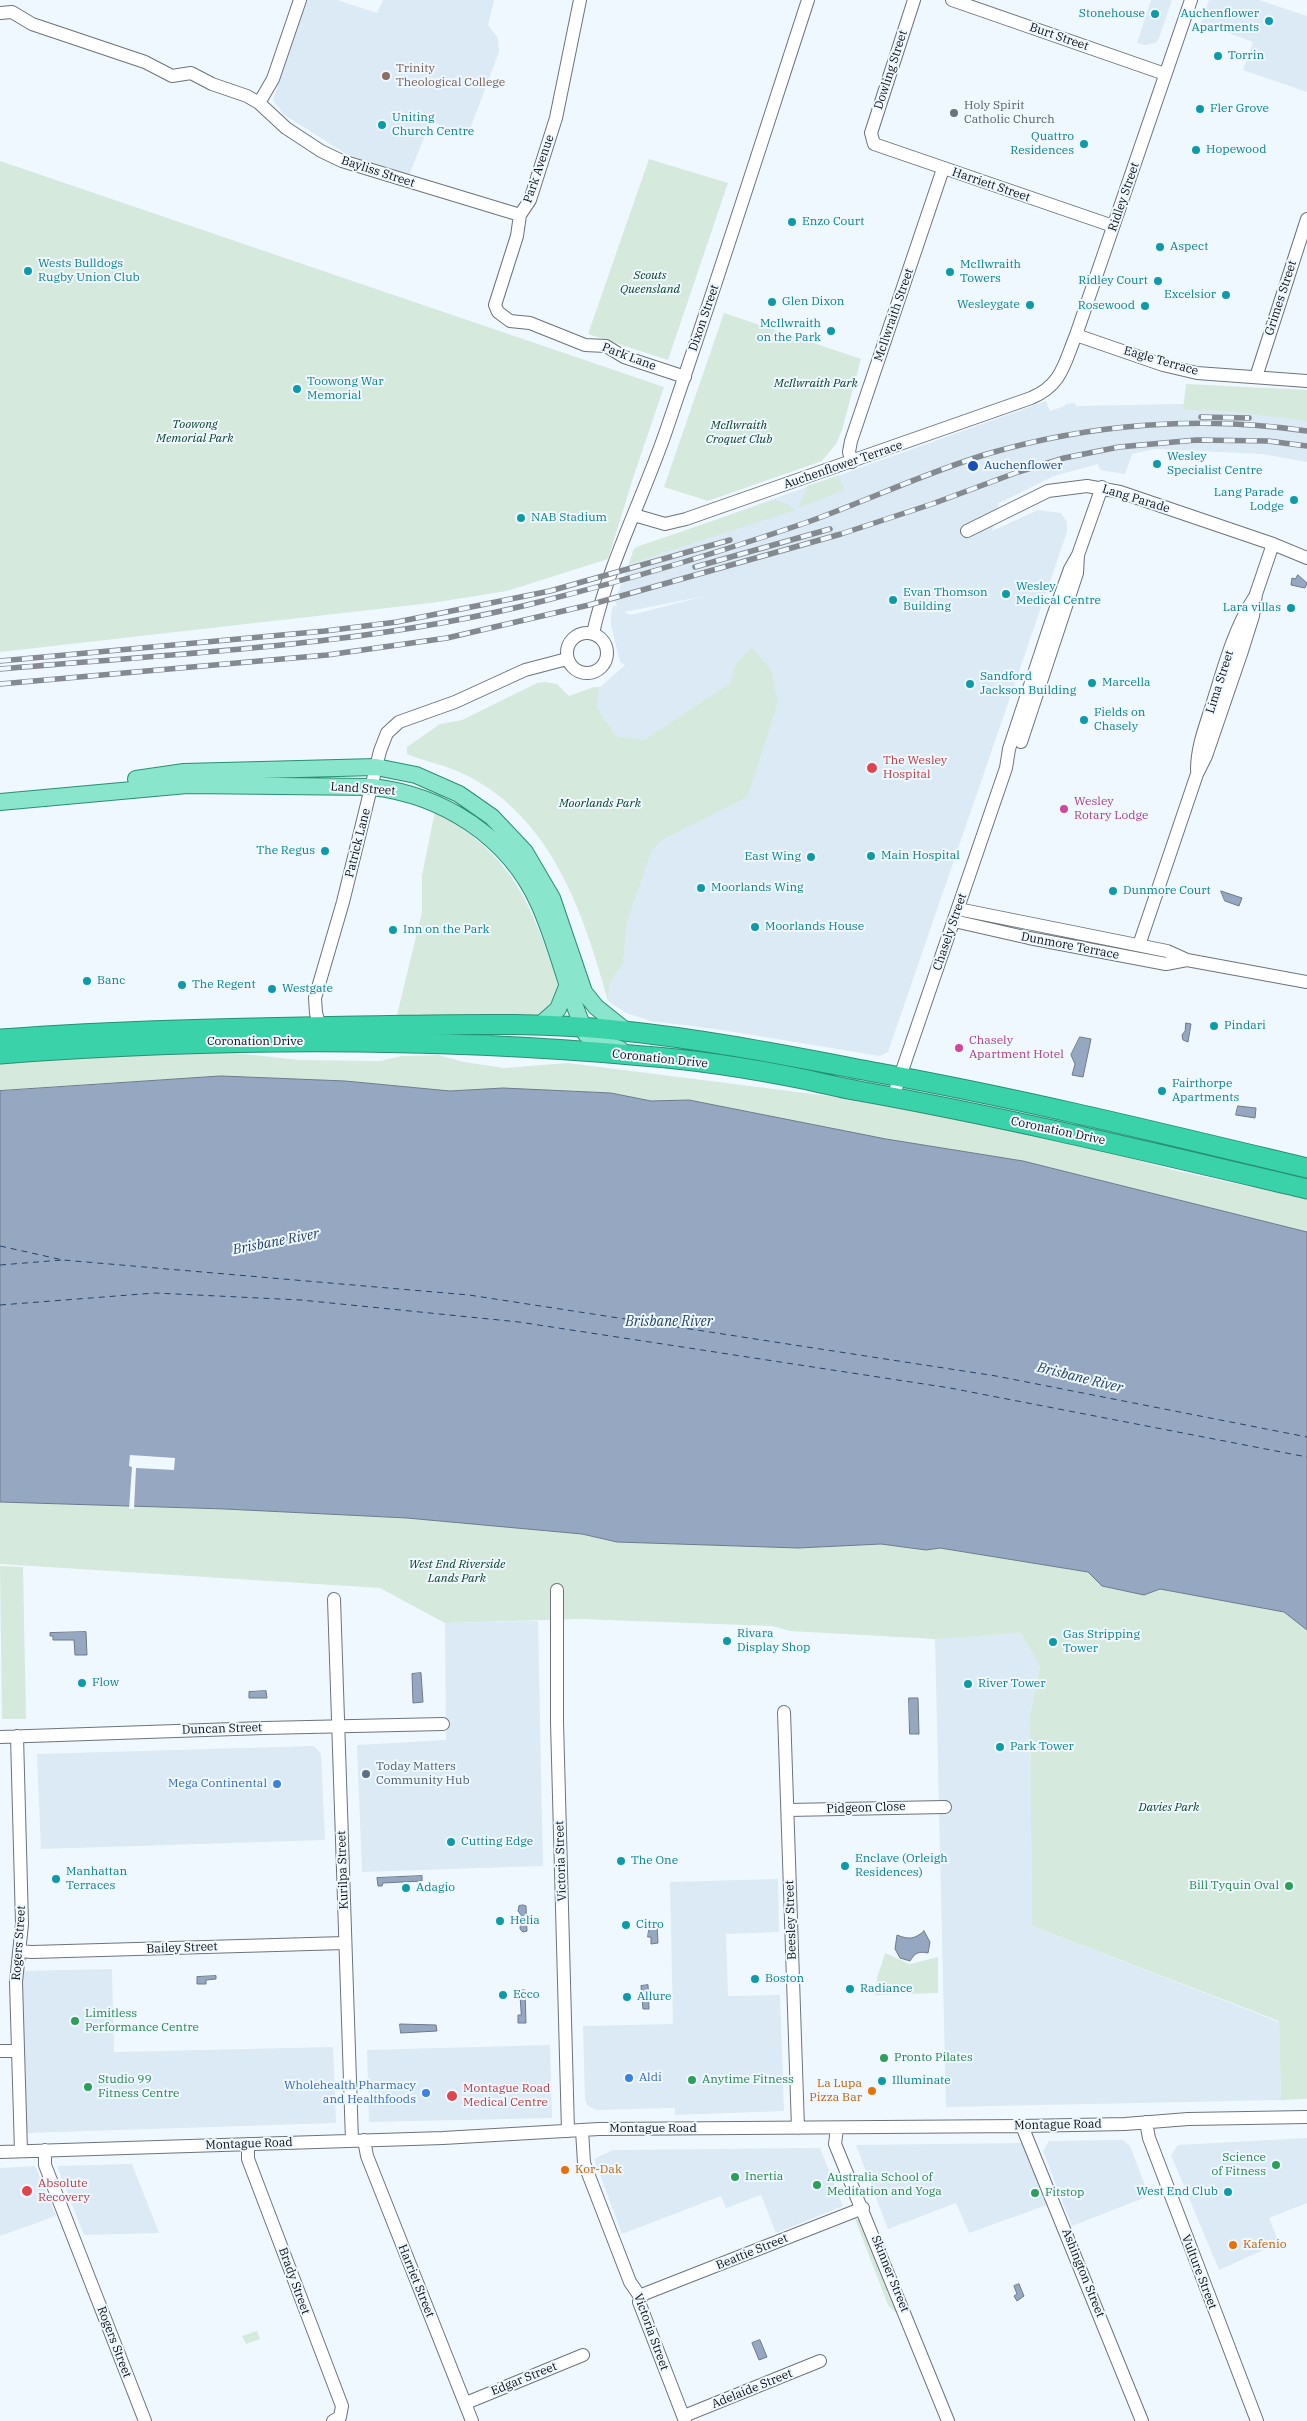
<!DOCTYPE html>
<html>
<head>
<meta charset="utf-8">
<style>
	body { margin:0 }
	canvas { display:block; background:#eff8ff }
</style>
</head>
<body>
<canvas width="1307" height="2421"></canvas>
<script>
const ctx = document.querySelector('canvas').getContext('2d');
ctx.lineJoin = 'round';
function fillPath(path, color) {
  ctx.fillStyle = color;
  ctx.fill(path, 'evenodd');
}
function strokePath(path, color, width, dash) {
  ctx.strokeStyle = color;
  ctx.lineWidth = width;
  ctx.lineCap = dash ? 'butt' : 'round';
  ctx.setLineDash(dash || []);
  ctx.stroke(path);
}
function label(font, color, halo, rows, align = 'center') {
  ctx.font = font + ' "IBM Plex Serif",serif';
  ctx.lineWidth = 4;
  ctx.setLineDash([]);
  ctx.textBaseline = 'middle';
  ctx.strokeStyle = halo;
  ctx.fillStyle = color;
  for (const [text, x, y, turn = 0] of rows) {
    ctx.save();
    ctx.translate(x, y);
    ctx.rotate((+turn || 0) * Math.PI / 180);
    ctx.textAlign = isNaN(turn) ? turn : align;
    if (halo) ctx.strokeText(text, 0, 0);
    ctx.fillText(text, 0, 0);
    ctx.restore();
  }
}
const built = new Path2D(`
	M307,0H337L377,13L383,0H494L488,25L498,38L499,52L467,137L431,121L409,175L346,154L283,114L273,100Z
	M1151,0H1172L1159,38L1156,43L1145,45L1137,43Z
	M1209,0H1259L1307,16V92L1243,70L1253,42L1201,23Z
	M1307,398V462L1262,454L1155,449L1132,454L1125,474L1100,470L1098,464L1054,476L995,505L999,504L992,531L1038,510L1061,513L1067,522V532L888,1052L880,1056L722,1030L651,1021L626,1013L608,1001L610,982L623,964L627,923L652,850L663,840L748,797L778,703L772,671L752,646L735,665L730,683L644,740L616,736L597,707L600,687L625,665L620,662L611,625V615L613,605L617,607L615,601L634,549L1046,401L1050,411L1065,406V404L1075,403L1076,406L1182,404ZM705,596L639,613L630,615L624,612Z
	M538,1621L543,1866L362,1872L357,1745L446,1740L445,1623Z
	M1021,1633L1040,1667L1030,1714L1032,1926L1279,2022L1281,2100L946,2107L935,1639Z
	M314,1746L321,1754L325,1840L41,1849L37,1754Z
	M778,1879L779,1932L726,1934L728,1996L780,1995L784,2111L675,2115V2108L596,2110L588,2106L585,2100L583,2026L673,2024L670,1882Z
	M112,1969L114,2052L333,2047L336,2123L27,2133L22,1971Z
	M550,2045L552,2118L369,2122L367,2050Z
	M1307,2138V2203L1269,2218L1279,2243L1219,2270L1171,2155L1178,2145Z
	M1123,2140L1130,2146L1149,2196L1072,2226L1043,2151L1049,2141Z
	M1022,2143L1047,2205L969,2233L956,2203L888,2229L856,2145Z
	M820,2148L843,2206L776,2233L761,2195L726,2208L721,2196L622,2234L594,2159L613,2150Z
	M132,2164L159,2233L84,2235L57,2166Z
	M35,2166L56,2216L0,2236V2168Z`);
const green = new Path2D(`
	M649,159L728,183L668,360L588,334Z
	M0,161L664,387L633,478L608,559L507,591L431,603L0,652Z
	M724,313L861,359L842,430L836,444L822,461L708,501L664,487Z
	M1186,384L1307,390V421L1226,411L1183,410Z
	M839,475L844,490L799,508L807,486Z
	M774,500L788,504L795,510L629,564L634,549L639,546Z
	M752,646L772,671L778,703L748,797L663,840L652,850L627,923L623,964L610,982L608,1001C584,914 552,817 464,774C446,765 426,762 407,754V747L440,724L462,720L537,683L545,682L557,684L569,696L594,687H600L597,707L616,736L644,740L730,683L735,665Z
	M435,811C514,857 529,900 558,982L559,996L542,1017L396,1019L422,912V875Z
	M208,1050L299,1060L380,1061L402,1056L438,1055L464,1062L504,1068L568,1063L829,1096L994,1126L1086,1146L1177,1171L1307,1199V1232L1023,1161L886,1139L689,1100L651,1101L611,1093L503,1088L450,1091L345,1081L221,1076L0,1091V1063Z
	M0,1502L225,1509L407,1518L582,1534L617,1542L798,1548L881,1544L926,1550L940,1548L1088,1572L1102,1586L1144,1595L1160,1589L1284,1612L1307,1630V2099L1281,2100L1279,2021L1032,1926L1030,1714L1040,1667L1021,1633L935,1639L790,1631L772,1626L580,1619L445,1623L380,1588L0,1564Z
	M0,1566L23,1567L26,1719H2Z
	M885,1953L910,1964L938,1957V1993L875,1995L877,1978Z
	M855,2219H859L902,2319L888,2305Z
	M257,2331L260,2339L246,2344L242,2336Z`);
const water = new Path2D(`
	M1298,575L1307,583L1305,588L1291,585L1292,578L1295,579Z
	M1221,891L1242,898L1239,906L1225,901Z
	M1186,1023L1191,1024L1188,1042L1183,1040L1182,1035L1185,1031Z
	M1080,1037L1091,1039L1083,1077L1072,1075L1075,1064L1071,1055Z
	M221,1076L345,1081L450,1091L503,1088L611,1093L651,1101L689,1100L886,1139L1023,1161L1307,1232V1630L1284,1612L1160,1589L1144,1595L1102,1586L1088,1572L940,1548L926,1550L881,1544L798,1548L617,1542L582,1534L407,1518L225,1509L0,1502V1091Z
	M1238,1106L1256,1108L1255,1118L1236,1115Z
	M86,1632L87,1655H75L74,1640H53V1636H50V1633Z
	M421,1673L423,1702L413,1703L412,1674Z
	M266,1691L267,1698H249V1692Z
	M909,1698H918L919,1734H910Z
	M422,1876V1881L383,1883L382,1886H378L377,1878Z
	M523,1905L526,1906L527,1931L523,1932L520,1929L521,1915L518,1911L519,1906Z
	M650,1924H657L658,1943L651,1944V1937H648Z
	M924,1931L930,1942L928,1953C918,1951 915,1953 910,1961L900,1958L895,1949L897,1935C909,1940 915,1939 924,1931Z
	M216,1976V1979L206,1980V1984H197V1977Z
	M648,1985L649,2009H643L641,1986Z
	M520,1990H525L526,2023H518V2015H521Z
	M400,2024L436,2025L437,2031L401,2033Z
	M1019,2284L1024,2296L1017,2301L1014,2296L1017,2294L1014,2286Z
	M760,2340L767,2357L759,2360L752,2343Z`);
const pier = new Path2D(`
	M130,1455L175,1458L174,1470L136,1468L134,1509H129L132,1467L129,1466Z`);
const ferry = new Path2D(`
	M0,1246L63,1260L469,1295L996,1376L1307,1437
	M0,1265L62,1260
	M0,1305L155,1293L301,1300L519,1322L950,1388L1307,1457`);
const minor = new Path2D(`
	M580,0L556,118L530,200L520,215L517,236L495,305L498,312L510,321L530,323L585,345L606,346L624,357L685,377
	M914,0L871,133L874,144L1113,226
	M952,0L1165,74
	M0,13L12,12L32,24L145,62L172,76L191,73L212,84L247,96L259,103L286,128L321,151L342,161L520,215
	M259,103L273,79L300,0
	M1076,335L1163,365L1197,373L1307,381
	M1256,377L1307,219
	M852,462L849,452L851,441L943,169
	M634,515L665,524L686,519L1031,398C1062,385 1064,364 1076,335L1191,0
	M967,531L1048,491L1087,486L1120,492L1273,544L1307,558
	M567 653a20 20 0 1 1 40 0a20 20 0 1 1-40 0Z
	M593,633C609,563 643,498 666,431C715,288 761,144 808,0
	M1021,742L1077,573L1078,555L1102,487
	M1197,770C1197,746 1206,725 1213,702C1224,667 1234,629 1254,598
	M958,909L1167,951L1187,960L1307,982
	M954,921L1029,938L1166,964L1187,960
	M1139,945L1197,774L1206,756L1242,651L1253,616L1256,594L1273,544
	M320,1027L316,1013L315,998L343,902L380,751L387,733L399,722L455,702L525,670L567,659
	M893,1097L1006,768L1009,749L1053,616L1070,569L1078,555
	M557,1590V1722L568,2131
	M334,1599L352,2141
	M784,1712L798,2128
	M17,1736L22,1924L16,1982L21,2151
	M0,1737L264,1728L443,1724
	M788,1810L945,1807
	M19,1951L32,1952L345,1943
	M0,2051H18
	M1146,2122L1149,2138L1257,2421
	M1022,2126L1142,2421
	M837,2128L835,2144L948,2421
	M582,2130L584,2163L630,2282L641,2298L639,2302L685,2421
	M364,2140L367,2156L472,2421
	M248,2144V2159L342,2406L340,2417L333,2421
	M45,2150V2165L145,2421
	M0,2152L443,2138L599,2129L1022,2126L1125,2124L1188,2119L1307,2117
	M641,2298L644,2294L863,2208
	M466,2403L583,2355
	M684,2416L820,2361`);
const major = new Path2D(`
	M136,779L184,772L376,767L416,775L459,794L492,817L525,852L552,898L584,992L596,1007L626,1031
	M0,802L187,785L372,787C443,795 509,837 539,904C558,946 567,992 586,1034L592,1040L620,1049
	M539,1026L558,1009L568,984`);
const highway = new Path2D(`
	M0,1039C119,1030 238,1028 358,1026C446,1025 536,1021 624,1031C710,1040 794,1057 879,1073C1023,1099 1165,1134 1307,1168
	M0,1054C214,1038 430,1037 643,1056C698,1060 754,1069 808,1080C825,1084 842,1088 859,1091C1010,1118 1158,1154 1307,1189`);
const rail = new Path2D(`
	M1201,417L1249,418
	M695,567L830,529
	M0,661L325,631L397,622L550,591L730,540
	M0,669C182,653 370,646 547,600C634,578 720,552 805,523C866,501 925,473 987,454C1089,424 1202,415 1307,431
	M0,684L327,655L447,638L589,605L841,534L932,504L1018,472L1064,458L1119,447L1196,440L1268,441L1307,446`);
const markers = [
	[1155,14,5,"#0f9aa8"],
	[1269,21,5,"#0f9aa8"],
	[1218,56,5,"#0f9aa8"],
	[386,76,5,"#8d6e63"],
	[1200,109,5,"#0f9aa8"],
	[954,113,5,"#6b7280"],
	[382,125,5,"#0f9aa8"],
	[1084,144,5,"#0f9aa8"],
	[1196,150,5,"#0f9aa8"],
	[792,222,5,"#0f9aa8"],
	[1160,247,5,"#0f9aa8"],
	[28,271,5,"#0f9aa8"],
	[950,272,5,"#0f9aa8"],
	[1158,281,5,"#0f9aa8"],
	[1226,295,5,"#0f9aa8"],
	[772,302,5,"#0f9aa8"],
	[1030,305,5,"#0f9aa8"],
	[1145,306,5,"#0f9aa8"],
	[831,331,5,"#0f9aa8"],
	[297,389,5,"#0f9aa8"],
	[1157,464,5,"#0f9aa8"],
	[973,466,6,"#1a4fb4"],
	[1294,500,5,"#0f9aa8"],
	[521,518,5,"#0f9aa8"],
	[1006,594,5,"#0f9aa8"],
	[893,600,5,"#0f9aa8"],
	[1291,608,5,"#0f9aa8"],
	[1092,683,5,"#0f9aa8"],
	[970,684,5,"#0f9aa8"],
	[1084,720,5,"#0f9aa8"],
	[872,768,6,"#e0444e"],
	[1064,809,5,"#d1479c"],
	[325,851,5,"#0f9aa8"],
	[871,856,5,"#0f9aa8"],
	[811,857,5,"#0f9aa8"],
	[701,888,5,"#0f9aa8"],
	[1113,891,5,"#0f9aa8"],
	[755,927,5,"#0f9aa8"],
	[393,930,5,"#0f9aa8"],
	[87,981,5,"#0f9aa8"],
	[182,985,5,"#0f9aa8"],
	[272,989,5,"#0f9aa8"],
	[1214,1026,5,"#0f9aa8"],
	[959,1048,5,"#d1479c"],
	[1162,1091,5,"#0f9aa8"],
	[727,1641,5,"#0f9aa8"],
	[1053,1642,5,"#0f9aa8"],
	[82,1683,5,"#0f9aa8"],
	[968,1684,5,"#0f9aa8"],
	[1000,1747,5,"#0f9aa8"],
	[366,1774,5,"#5c6f8a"],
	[277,1784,5,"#3f7fe0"],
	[451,1842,5,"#0f9aa8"],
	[621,1861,5,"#0f9aa8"],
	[845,1866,5,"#0f9aa8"],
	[56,1879,5,"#0f9aa8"],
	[1289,1886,5,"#2e9e5b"],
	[406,1888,5,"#0f9aa8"],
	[500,1921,5,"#0f9aa8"],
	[626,1925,5,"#0f9aa8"],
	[755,1979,5,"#0f9aa8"],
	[850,1989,5,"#0f9aa8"],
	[503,1995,5,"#0f9aa8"],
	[627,1997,5,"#0f9aa8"],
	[75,2021,5,"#2e9e5b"],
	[884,2058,5,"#2e9e5b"],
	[629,2078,5,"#3f7fe0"],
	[692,2080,5,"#2e9e5b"],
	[882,2081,5,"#0f9aa8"],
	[88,2087,5,"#2e9e5b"],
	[872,2091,5,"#e8710a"],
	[426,2093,5,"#3f7fe0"],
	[452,2096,6,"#e0444e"],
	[1276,2165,5,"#2e9e5b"],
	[565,2170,5,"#e8710a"],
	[735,2177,5,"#2e9e5b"],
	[817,2185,5,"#2e9e5b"],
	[27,2191,6,"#e0444e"],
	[1228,2192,5,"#0f9aa8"],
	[1035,2193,5,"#2e9e5b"],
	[1233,2245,5,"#e8710a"]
];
const cultureNames = [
	["Stonehouse",1145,14,"right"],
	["Auchenflower",1259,14,"right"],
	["Apartments",1259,28,"right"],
	["Torrin",1228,56],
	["Fler Grove",1210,109],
	["Uniting",392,118],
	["Church Centre",392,132],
	["Quattro",1074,137,"right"],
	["Residences",1074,151,"right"],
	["Hopewood",1206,150],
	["Enzo Court",802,222],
	["Aspect",1170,247],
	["Wests Bulldogs",38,264],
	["Rugby Union Club",38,278],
	["McIlwraith",960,265],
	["Towers",960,279],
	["Ridley Court",1148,281,"right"],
	["Excelsior",1216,295,"right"],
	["Glen Dixon",782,302],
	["Wesleygate",1020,305,"right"],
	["Rosewood",1135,306,"right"],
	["McIlwraith",821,324,"right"],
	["on the Park",821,338,"right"],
	["Toowong War",307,382],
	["Memorial",307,396],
	["Wesley",1167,457],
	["Specialist Centre",1167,471],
	["Lang Parade",1284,493,"right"],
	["Lodge",1284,507,"right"],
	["NAB Stadium",531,518],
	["Wesley",1016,587],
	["Medical Centre",1016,601],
	["Evan Thomson",903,593],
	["Building",903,607],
	["Lara villas",1281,608,"right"],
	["Sandford",980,677],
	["Jackson Building",980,691],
	["Marcella",1102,683],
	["Fields on",1094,713],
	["Chasely",1094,727],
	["The Regus",315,851,"right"],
	["Main Hospital",881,856],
	["East Wing",801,857,"right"],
	["Moorlands Wing",711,888],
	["Dunmore Court",1123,891],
	["Moorlands House",765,927],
	["Inn on the Park",403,930],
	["Banc",97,981],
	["The Regent",192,985],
	["Westgate",282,989],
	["Pindari",1224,1026],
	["Fairthorpe",1172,1084],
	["Apartments",1172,1098],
	["Rivara",737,1634],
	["Display Shop",737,1648],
	["Gas Stripping",1063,1635],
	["Tower",1063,1649],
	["Flow",92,1683],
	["River Tower",978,1684],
	["Park Tower",1010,1747],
	["Cutting Edge",461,1842],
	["Enclave (Orleigh",855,1859],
	["Residences)",855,1873],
	["The One",631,1861],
	["Manhattan",66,1872],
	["Terraces",66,1886],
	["Adagio",416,1888],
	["Helia",510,1921],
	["Citro",636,1925],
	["Boston",765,1979],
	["Radiance",860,1989],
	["Ecco",513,1995],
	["Allure",637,1997],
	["Illuminate",892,2081],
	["West End Club",1218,2192,"right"]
];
const streetNames = [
	["Burt Street",1059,37,19],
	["Dowling Street",891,70,-72],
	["Park Avenue",539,169,-71],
	["Bayliss Street",378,172,18],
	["Harriett Street",991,185,19],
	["Ridley Street",1124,197,-71],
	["Grimes Street",1281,298,-72],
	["McIlwraith Street",894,315,-71],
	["Dixon Street",704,318,-71],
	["Park Lane",629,357,21],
	["Eagle Terrace",1161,361,16],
	["Auchenflower Terrace",843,465,-19],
	["Lang Parade",1136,499,17],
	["Lima Street",1220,682,-72],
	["Land Street",363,789,4],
	["Patrick Lane",358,843,-76],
	["Chasely Street",950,932,-71],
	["Dunmore Terrace",1070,946,11],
	["Coronation Drive",255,1042],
	["Coronation Drive",660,1059,6],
	["Coronation Drive",1058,1131,12],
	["Duncan Street",222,1729,-2],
	["Pidgeon Close",866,1808,-2],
	["Victoria Street",561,1861,-92],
	["Kurilpa Street",343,1870,-92],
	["Beesley Street",791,1920,-92],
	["Rogers Street",19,1943,-86],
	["Bailey Street",182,1948,-2],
	["Montague Road",1058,2125,-1],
	["Montague Road",653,2129],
	["Montague Road",249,2144,-2],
	["Beattie Street",752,2252,-22],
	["Vulture Street",1199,2272,69],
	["Ashington Street",1083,2273,68],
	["Skinner Street",890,2274,68],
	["Brady Street",294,2281,70],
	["Harriet Street",416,2281,68],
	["Victoria Street",651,2332,70],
	["Rogers Street",114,2342,69],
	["Edgar Street",524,2379,-22],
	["Adelaide Street",752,2389,-22]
];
const educationNames = [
	["Trinity",396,69],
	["Theological College",396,83]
];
const worshipNames = [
	["Holy Spirit",964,106],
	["Catholic Church",964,120]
];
const parkNames = [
	["Scouts",650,276],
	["Queensland",650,290],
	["McIlwraith Park",816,384],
	["Toowong",195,425],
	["Memorial Park",195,439],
	["McIlwraith",739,426],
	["Croquet Club",739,440],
	["Moorlands Park",600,804],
	["West End Riverside",457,1565],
	["Lands Park",457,1579],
	["Davies Park",1169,1808]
];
const transitNames = [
	["Auchenflower",984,466]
];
const healthNames = [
	["The Wesley",883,761],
	["Hospital",883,775],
	["Montague Road",463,2089],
	["Medical Centre",463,2103],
	["Absolute",38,2184],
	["Recovery",38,2198]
];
const hotelNames = [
	["Wesley",1074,802],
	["Rotary Lodge",1074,816],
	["Chasely",969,1041],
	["Apartment Hotel",969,1055]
];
const serviceNames = [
	["Today Matters",376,1767],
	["Community Hub",376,1781]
];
const shopNames = [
	["Mega Continental",267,1784],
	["Aldi",639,2078,"left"],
	["Wholehealth Pharmacy",416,2086],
	["and Healthfoods",416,2100]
];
const leisureNames = [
	["Bill Tyquin Oval",1279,1886,"right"],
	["Limitless",85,2014],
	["Performance Centre",85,2028],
	["Pronto Pilates",894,2058],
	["Studio 99",98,2080],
	["Fitness Centre",98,2094],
	["Anytime Fitness",702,2080],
	["Science",1266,2158,"right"],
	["of Fitness",1266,2172,"right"],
	["Inertia",745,2177],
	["Australia School of",827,2178],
	["Meditation and Yoga",827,2192],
	["Fitstop",1045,2193]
];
const foodNames = [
	["La Lupa",862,2084,"right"],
	["Pizza Bar",862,2098,"right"],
	["Kor-Dak",575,2170],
	["Kafenio",1243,2245]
];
const waterNames = [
	["Brisbane River",276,1242,-11],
	["Brisbane River",669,1322],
	["Brisbane River",1080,1378,14]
];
fillPath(built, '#dbeaf5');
fillPath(green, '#d6e9dd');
fillPath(water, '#96a8c1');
strokePath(water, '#6d7a8c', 1);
fillPath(pier, '#eff8ff');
strokePath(ferry, '#264166', 1, [6, 5]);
strokePath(minor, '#6c747a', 14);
strokePath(major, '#2a8e74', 18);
strokePath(highway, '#2a8e74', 21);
strokePath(minor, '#fff', 12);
strokePath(major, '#89e5cb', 16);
strokePath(highway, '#3ad3a9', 19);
strokePath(rail, '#848a8f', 5.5);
strokePath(rail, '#eff8ff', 4, [11]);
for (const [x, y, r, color] of markers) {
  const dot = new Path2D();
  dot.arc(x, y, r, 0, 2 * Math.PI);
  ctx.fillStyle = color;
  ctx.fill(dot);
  strokePath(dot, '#eff8ff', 2);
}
label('12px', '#0d838f', '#eff8ff', cultureNames, 'left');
label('12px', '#0d0f12', '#eff8ff', streetNames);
label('12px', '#785e54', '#eff8ff', educationNames, 'left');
label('12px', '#5b616d', '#eff8ff', worshipNames, 'left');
label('italic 12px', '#094127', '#eff8ff', parkNames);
label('12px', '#164399', '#eff8ff', transitNames, 'left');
label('12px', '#be3a42', '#eff8ff', healthNames, 'left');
label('12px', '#b23c85', '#eff8ff', hotelNames, 'left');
label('12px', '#4e5e75', '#eff8ff', serviceNames, 'left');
label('12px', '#366cbe', '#eff8ff', shopNames, 'right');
label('12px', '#27864d', '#eff8ff', leisureNames, 'left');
label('12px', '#c56008', '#eff8ff', foodNames, 'left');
label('italic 14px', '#264166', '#eff8ff', waterNames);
</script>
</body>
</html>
